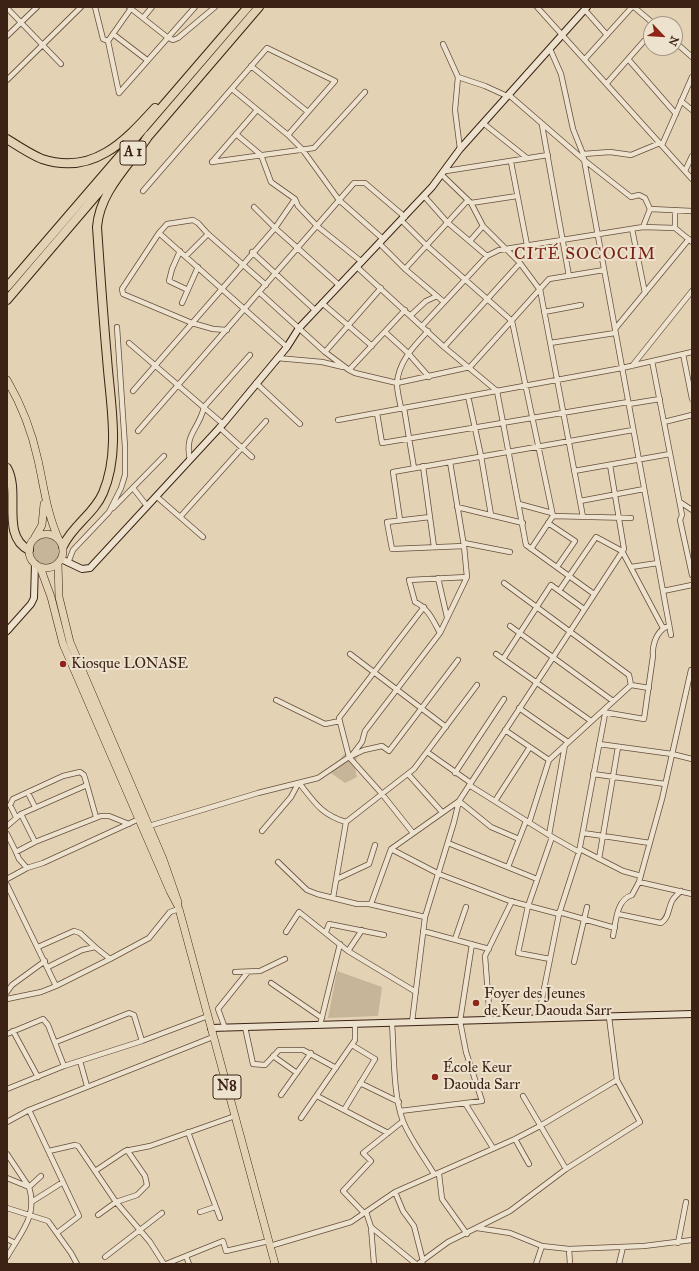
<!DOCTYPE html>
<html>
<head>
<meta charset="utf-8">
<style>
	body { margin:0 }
	#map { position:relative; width:699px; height:1271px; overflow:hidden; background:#e3d3b4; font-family:"IM FELL Great Primer",serif }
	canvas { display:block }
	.frame { position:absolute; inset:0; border:8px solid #3c2215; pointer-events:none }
	.north { position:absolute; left:643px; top:16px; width:40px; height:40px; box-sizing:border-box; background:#ede2ce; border:1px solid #a69584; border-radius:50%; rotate:115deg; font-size:11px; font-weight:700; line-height:16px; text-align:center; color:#3c2215 }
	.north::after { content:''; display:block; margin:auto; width:14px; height:18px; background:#8f2418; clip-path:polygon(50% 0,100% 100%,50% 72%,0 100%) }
</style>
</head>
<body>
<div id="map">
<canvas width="699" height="1271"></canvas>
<div class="frame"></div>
<div class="north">N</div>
</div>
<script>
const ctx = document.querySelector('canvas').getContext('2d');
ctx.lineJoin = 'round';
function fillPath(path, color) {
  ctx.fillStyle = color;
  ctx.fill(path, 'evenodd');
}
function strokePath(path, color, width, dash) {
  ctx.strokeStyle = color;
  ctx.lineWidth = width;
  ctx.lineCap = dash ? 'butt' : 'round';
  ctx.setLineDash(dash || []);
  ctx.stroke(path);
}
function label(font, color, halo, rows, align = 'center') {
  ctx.font = font + ' "IM FELL Great Primer",serif';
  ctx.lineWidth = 4;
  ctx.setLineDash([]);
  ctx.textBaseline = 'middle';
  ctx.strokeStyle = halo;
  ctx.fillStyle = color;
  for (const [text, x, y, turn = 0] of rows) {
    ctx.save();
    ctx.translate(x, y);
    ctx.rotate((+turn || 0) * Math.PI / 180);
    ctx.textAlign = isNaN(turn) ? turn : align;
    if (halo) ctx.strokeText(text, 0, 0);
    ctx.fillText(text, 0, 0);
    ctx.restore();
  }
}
const green = new Path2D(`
	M31 551a15 15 0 1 1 30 0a15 15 0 1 1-30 0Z
	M353,752L358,756L354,764L357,777L345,783L331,773L344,754Z
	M337,971L382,987L378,1016L328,1018Z`);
const street = new Path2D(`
	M95,7L103,39L108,41
	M129,7L167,37L173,40L178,38L215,7
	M537,7L692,179
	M634,7L654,24
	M7,8L61,64
	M585,10L607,35
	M143,18L152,7
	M113,34L147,60
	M7,36L37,7
	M675,42L692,57
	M443,44L458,77L455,110L460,149
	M550,49L561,74L573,129L583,154L671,635
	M585,59L632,7
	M628,59L676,114
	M251,66L308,112
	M458,77L485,86L507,96
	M7,80L81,7
	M607,83L651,33
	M232,89L288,135L302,149L339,200L383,239
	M119,93L195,7
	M119,93L108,41L132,7
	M509,95L584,160L631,197L639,195L645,198L650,209L643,227
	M681,101L692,110
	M483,123L527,158
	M542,125L569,276
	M236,134L261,155L271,182L295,199L298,206L317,226L362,262
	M662,145L692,77
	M583,154L610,152L631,155L660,143
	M212,162L314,148L365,92
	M212,162L257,110
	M511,162L527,245
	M446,171L548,155
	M685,171L692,156
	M442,175L471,203L517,196
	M143,191L267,48L335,81L288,135
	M424,196L447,222L487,256
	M471,203L483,226L520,263
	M254,207L275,228L339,285
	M650,209L692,211
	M675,210V228
	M401,220L426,245L512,321L553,516
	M632,229L645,293
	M159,233L122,289L123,294L192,323L213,329L227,330
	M470,241L483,226
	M379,243L405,269L444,302
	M180,251L172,269L169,281L188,290
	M252,252L315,310
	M186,256L208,234
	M357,267L444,347L497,391L526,545L594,594
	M405,269L468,200
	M266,285L208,234L198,223L193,220L167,224L159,233L287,347
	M540,289L583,517
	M259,292L325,352L349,370
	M182,303L198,267
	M322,303L372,346
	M405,310L349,370L355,373L397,383L470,367L549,279L604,270
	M544,312L581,305
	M411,315L426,301L437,296
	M423,325L487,256L499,250L643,227L675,228L692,242
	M615,329L689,239
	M385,332L408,353L429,377
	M129,343L223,424
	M550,343L615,333
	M444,347L520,263L540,290
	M325,352L381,288
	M683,354L692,399
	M277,358L322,362L343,367
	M652,361L682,515L680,520L692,575
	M632,366L692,291
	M256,383L300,424
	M133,391L275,228L295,199
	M468,396L481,456L491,515
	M629,404L660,399
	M404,408L414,468
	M401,409C400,401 397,392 397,384C398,362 414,346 428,331
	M377,413L382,443L628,402
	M338,420L622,368L692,352
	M664,422L692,415
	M219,427L252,457
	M138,431L354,183H365L405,217
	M190,460C184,433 199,430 204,407L250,355
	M423,466L434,547
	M574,471L670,454
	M133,488L147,506
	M156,496L203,537
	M580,501L644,489
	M680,502L692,510
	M519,504L552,513
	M457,507L523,523
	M113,508L164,456
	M553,516L631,518
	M180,517L266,421
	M430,517L387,522L392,549L464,546
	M400,520L393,472L633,430
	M548,523L575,541L557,567
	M464,543L510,552
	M531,549L553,516
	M68,563L73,550L109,512L121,488L125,475V447L117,327
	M631,567L658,563
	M438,578L447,617
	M504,583L629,675L631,685
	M559,591L596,537L622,551L663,628
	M663,591L692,585
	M510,626L613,701
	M440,633C433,620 428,608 415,602L409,580L467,577
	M350,654L446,727
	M496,654L591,721
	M503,659L551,585L584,609
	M631,685L649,688
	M276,700L325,724L340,721
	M519,708L568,742
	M603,712L644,719L653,656C652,646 656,632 666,627
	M505,730L549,760
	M599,744L672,754L692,759
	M427,752L471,783
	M352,755L362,742L365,731L440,633L467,577L464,546L450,462
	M455,773L504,699
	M408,774L442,812
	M593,774L665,784
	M300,784C315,803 322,815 346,822
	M469,785L549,835L579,852
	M28,793L35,807
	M459,801L491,827L519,839
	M495,801L530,747
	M21,814L35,842
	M16,817L10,805L13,799L63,776L80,772L84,775L87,785
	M529,823L549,760L631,685
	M7,826L21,814L87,785L96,817
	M149,826L258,793L318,778L349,757L364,750L382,746L389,751L458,660
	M262,831L291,797L298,784
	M413,833L382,794L349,757L339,718L424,607
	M583,833L650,843
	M7,834L16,852
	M549,835L565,745
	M448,843L537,879
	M391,849L439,874L510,901L559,914
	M580,849L623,871L641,876
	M599,859L618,747
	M278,862L307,890L317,894L357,904H369L425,917
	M508,867L526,821
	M27,868L19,859L16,852L35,842L101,816H109L129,824
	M7,879L27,868L43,863L139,819
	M337,879L369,864L375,845
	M639,882L692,894
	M7,885L56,986
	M333,898L346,822L414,769L477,685
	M371,904L391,849L459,801L624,549L610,465
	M559,912L615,928
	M618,914L661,923C669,918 668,909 672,901C674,897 678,894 681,891
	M423,931L489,949
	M286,932L299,912L348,951L416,992
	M326,932L329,924L384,935
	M613,936C616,922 616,900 632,895L639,882L662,799L691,670
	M455,939L466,907
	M38,947L74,931L80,933L95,947
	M348,951L362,930
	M550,959L518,953L528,906L552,837
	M574,962L587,907
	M48,967L82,950L95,947L110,959
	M235,972L260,971L285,959
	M271,983L322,1018
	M7,992L12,985L45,961
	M7,999L41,992L56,986L110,959L149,938L170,912L179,909
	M538,1019L559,914L579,852L605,714
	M490,1020L485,956L512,901
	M412,1022L425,917L454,822L459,801
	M392,1023C394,1051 393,1096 403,1121C410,1139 424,1157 434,1174
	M320,1025L340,944
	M245,1027L253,1064L265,1065L279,1050H303L336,1068
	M225,1028L218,1009L247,973
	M13,1031L38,1077
	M7,1034L43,1019L48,1025L64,1066L7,1089
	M56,1042L129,1013L134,1015L142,1041L208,1016
	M273,1056L297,1073
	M80,1061L87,1086
	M64,1066L142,1041
	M360,1083L399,1102
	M281,1095L311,1053
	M317,1096L388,1133
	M523,1096L566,1169
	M465,1103L493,1148
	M29,1110L79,1216L57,1233
	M344,1110L375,1059L352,1045
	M400,1111L482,1101L466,1052L460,1021L472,944
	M301,1118L355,1040V1024
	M7,1122L29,1110L213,1037
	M188,1132L220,1218
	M515,1139L529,1164
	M49,1151L75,1145L78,1146L116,1202L150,1242L164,1264
	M7,1154L29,1187
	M95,1171L125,1151L150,1146L235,1116
	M439,1174L442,1199L467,1234
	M7,1178L29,1187
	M395,1192L403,1211L414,1226L423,1261
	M33,1201L63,1182
	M7,1208L48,1221L71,1253L77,1264
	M200,1212L215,1207
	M366,1212L371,1227L374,1264
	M364,1213L343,1191L371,1161L363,1153L403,1121
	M98,1215L116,1202L137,1195L147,1185L145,1176L127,1150
	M371,1227L416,1264
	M477,1228L510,1233L542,1246L569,1249L644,1246L692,1240
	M7,1239L15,1243
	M678,1243L686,1202
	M270,1246L351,1222L395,1192L515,1139L540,1126L617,1080
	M569,1249L570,1264
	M186,1256L189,1264
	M7,1257C21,1232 38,1216 29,1187L41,1176
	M105,1257L162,1213
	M166,1264L223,1241L226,1251L269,1241
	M418,1264L448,1242L510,1211L566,1169L640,1122L617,1080L609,1017
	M536,1264L542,1246
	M619,1264L623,1247`);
const secondary = new Path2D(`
	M61,559L82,569L90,568L223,424L287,347L299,328L432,187L460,149L587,7
	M7,631L31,604L34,598L35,564
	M211,1028L692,1014`);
const primary = new Path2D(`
	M7,380C21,404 32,432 38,460C44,487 47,514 59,540
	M29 551a17 17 0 1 1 34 0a17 17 0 1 1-34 0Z
	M35,537L42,525L44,504
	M58,563L59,597L70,642L163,859L178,902
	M40,567L51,597L63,644L170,891L178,906
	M179,909L275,1264`);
const highway = new Path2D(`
	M7,139C18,146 30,154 42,159C93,176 125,141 155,108
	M146,139L259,7
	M7,287L248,7
	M7,300L123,164
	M7,468C21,493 0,535 29,550
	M63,546C73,525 94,514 103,493C121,451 110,402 107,358C103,314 100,271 97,227C100,190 130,165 149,135`);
const markers = [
	[63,664,4,"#8f2418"],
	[476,1003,4,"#8f2418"],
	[435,1077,4,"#8f2418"]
];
const shields = [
	[133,153,26],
	[227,1087,28]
];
const shieldNames = [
	["A 1",133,153],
	["N8",227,1087]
];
const poiNames = [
	["Kiosque LONASE",71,664],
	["Foyer des Jeunes",484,994],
	["de Keur Daouda Sarr",484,1011],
	["École Keur",443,1068],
	["Daouda Sarr",443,1085]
];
const quarterNames = [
	["CITÉ SOCOCIM",585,255]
];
fillPath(green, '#c7b599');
strokePath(street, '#664e3d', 6);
strokePath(secondary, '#3c2215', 8);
strokePath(primary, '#3c2215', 8);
strokePath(highway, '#3c2215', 10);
strokePath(street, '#ede2ce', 4.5);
strokePath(secondary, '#ede2ce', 6);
strokePath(primary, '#e3d3b4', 7);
strokePath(highway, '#e3d3b4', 8);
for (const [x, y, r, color] of markers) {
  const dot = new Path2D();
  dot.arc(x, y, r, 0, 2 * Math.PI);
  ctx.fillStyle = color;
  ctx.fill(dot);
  strokePath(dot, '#ede2ce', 1.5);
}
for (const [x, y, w] of shields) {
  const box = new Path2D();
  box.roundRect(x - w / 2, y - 12, w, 24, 3);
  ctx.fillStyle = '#ede2ce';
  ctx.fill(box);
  strokePath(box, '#3c2215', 1);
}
label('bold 14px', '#3c2215', null, shieldNames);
label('15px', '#3c2215', '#ede2ce', poiNames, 'left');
ctx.letterSpacing = '1px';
label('17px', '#7a1f14', '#ede2ce', quarterNames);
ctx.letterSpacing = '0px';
</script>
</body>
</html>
